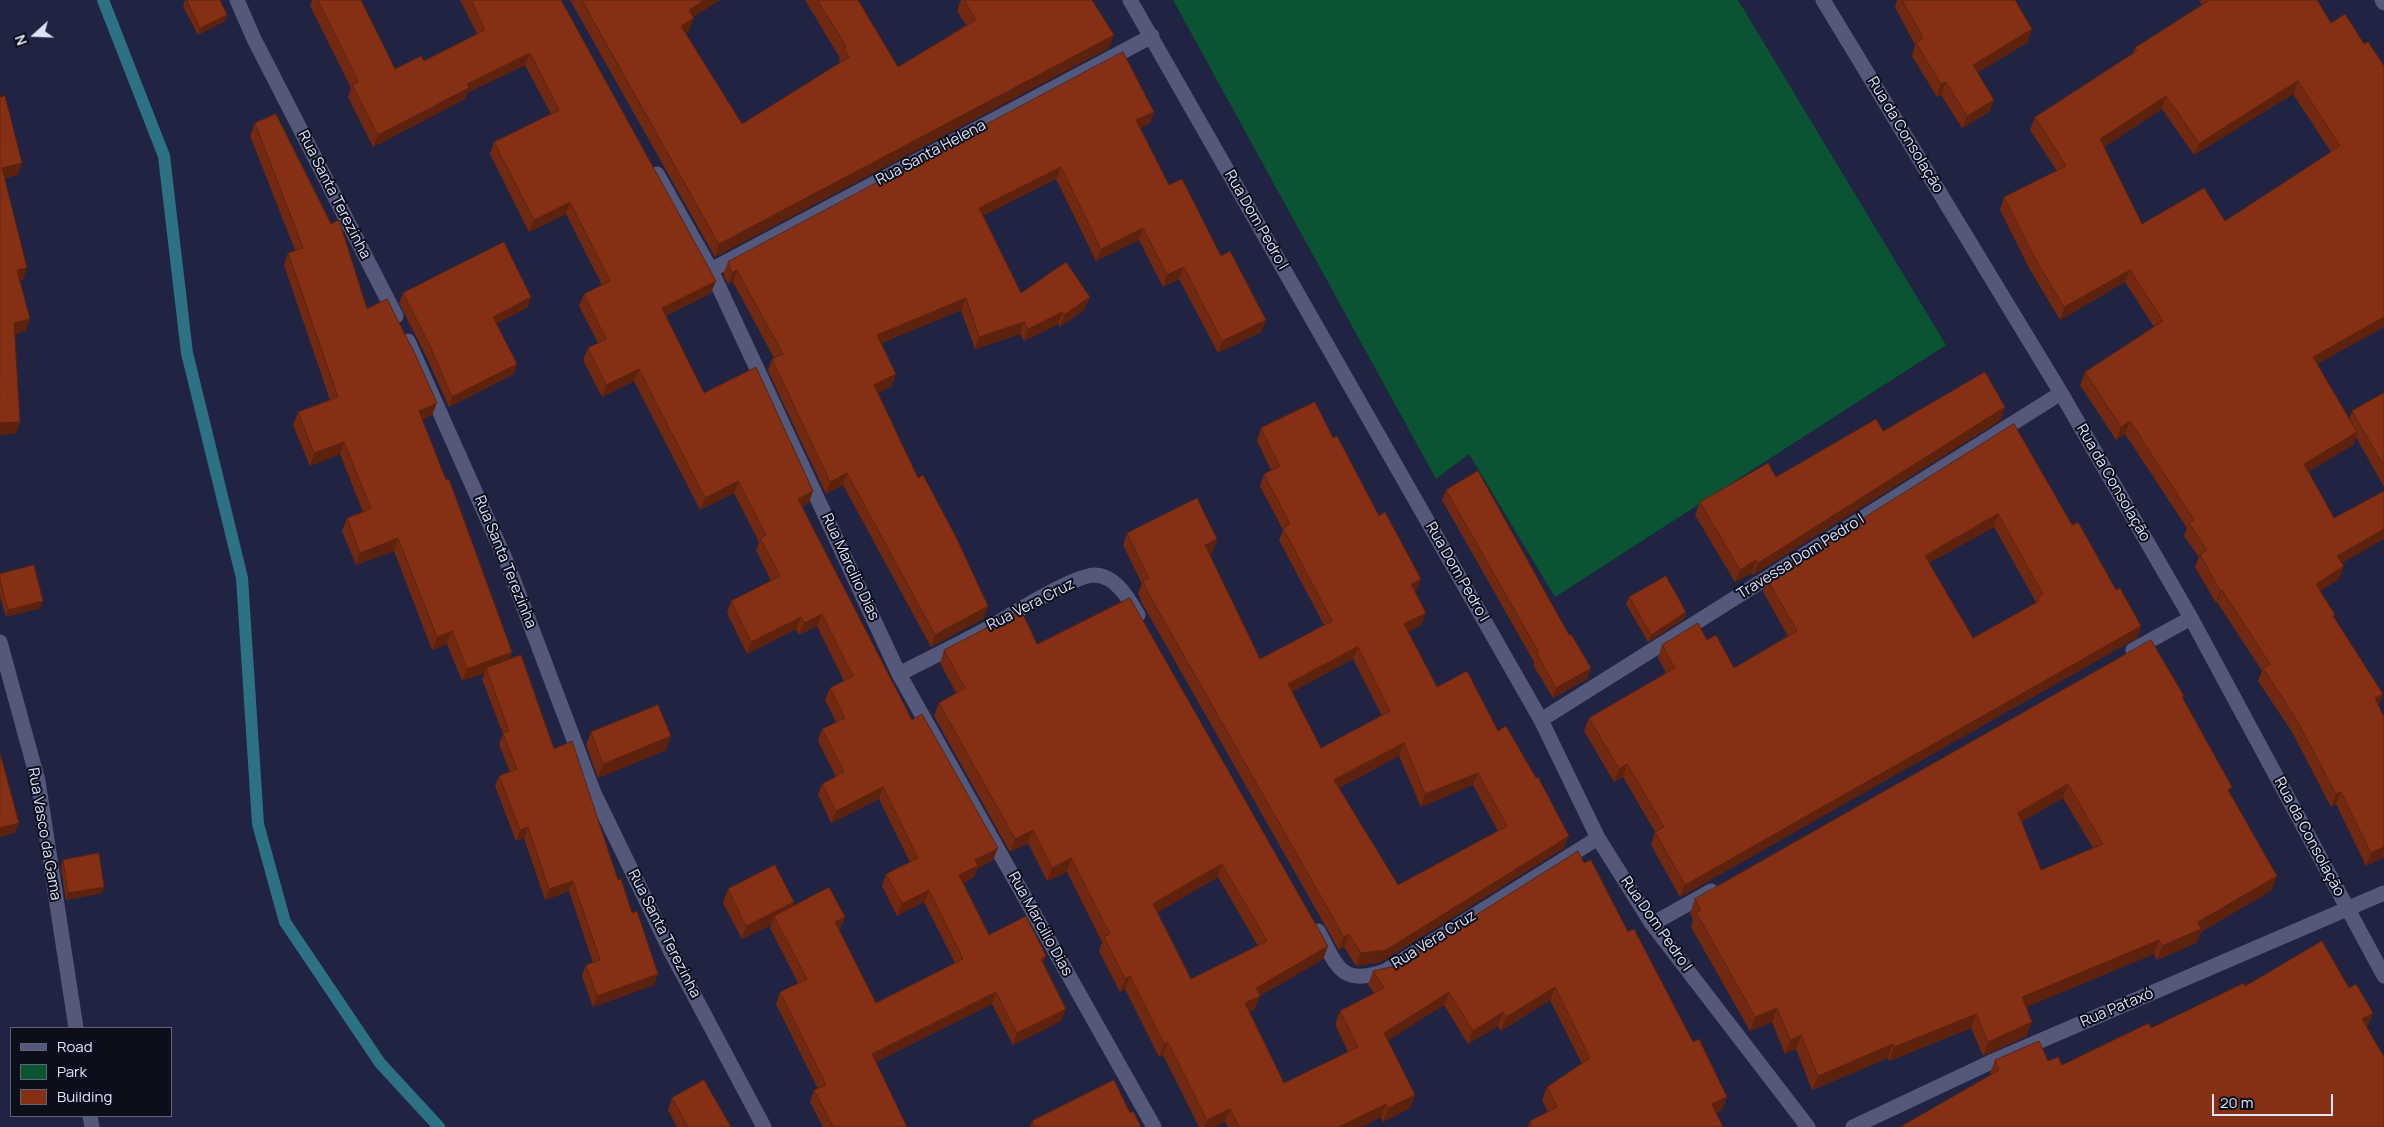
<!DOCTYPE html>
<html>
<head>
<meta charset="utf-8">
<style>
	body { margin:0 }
	#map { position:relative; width:2384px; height:1127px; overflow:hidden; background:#202342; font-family:Manrope,sans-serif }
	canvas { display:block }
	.legend { position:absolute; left:10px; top:1027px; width:162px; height:90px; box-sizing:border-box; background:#0c0e1c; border:1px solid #606374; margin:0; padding:6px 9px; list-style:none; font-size:15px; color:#dfe3f8 }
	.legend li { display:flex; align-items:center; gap:10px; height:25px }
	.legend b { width:25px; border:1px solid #606374 }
	.north { position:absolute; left:10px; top:10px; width:50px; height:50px; -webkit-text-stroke:4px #0c0e1c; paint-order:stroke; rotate:250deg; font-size:14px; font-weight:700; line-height:20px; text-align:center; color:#dfe3f8 }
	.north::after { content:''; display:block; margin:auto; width:18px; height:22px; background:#dfe3f8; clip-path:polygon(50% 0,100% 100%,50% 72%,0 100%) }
	.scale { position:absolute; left:2212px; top:1094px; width:121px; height:22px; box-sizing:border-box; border:2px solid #dfe3f8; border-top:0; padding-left:6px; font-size:15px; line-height:18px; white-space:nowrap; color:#dfe3f8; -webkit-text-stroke:4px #0c0e1c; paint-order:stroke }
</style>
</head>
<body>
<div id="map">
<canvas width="2384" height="1127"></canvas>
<ul class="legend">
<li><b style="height:6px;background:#54597b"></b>Road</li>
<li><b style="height:14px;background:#0a5333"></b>Park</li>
<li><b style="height:14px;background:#853014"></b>Building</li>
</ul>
<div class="north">N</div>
<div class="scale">20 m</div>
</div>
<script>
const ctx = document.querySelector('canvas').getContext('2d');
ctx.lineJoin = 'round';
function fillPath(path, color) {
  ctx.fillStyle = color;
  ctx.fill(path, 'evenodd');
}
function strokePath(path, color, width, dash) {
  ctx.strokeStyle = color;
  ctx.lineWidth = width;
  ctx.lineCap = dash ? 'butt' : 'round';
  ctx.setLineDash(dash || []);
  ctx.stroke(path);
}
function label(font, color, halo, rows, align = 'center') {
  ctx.font = font + ' Manrope,sans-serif';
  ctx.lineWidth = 4;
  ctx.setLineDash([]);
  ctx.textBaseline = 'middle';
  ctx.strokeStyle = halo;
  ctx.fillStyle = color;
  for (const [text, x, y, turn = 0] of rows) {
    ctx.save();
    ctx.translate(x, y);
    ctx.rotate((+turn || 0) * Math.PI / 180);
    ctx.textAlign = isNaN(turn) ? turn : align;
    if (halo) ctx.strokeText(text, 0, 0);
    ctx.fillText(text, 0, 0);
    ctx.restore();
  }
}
const green = new Path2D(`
	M1173,0H1738L1946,345L1555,597L1469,454L1436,479Z`);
const stream = new Path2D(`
	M103,0L164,156L187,353L242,578L258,824L285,922L380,1063L439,1127`);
const street = new Path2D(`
	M237,0L254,39L396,316
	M1130,0L1541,720L1598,838L1652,924L1808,1127
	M1823,0L2061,393L2191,618L2384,976
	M2382,0L2384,3
	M657,174L711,270L899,674L1154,1127
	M711,270L1152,36
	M408,341L507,563L594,793L670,950L764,1127
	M0,642L38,781L76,1028
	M2133,650L2191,618
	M899,674C930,658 961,643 992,626C1012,614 1074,575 1095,575C1116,576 1129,599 1138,615
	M1541,720L2061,393
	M1652,924L1711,891
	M1318,931C1337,965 1340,987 1385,971L1598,838
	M90,1116L92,1127
	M1853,1127L1991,1062L2384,893`);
const wall = new Path2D(`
	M185,0H220L227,15L225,21L198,35L183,6Z
	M312,0H361L395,69L424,61L477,34L460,0H561L711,293L666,316L704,393L809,503L802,507L912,720L993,860L977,869L974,877L963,883L989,935L1046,956L1043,963L1061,1021L1013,1045L992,1004L876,1062L907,1127H823L810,1102L814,1090L818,1089L776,1004L780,992L798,983L770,928L771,925L742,939L723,903L728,889L793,906L845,917L840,929L839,930L876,1003L955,963L924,902L897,916L882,886L886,874L910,862L879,799L831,823L818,795L822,784L836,777L818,741L822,729L836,722L825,700L830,688L844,681L817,626L799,635L796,629L747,654L727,613L731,601L771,581L756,550L759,542L734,493L700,510L634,381L602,397L583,360L588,348L598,343L579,306L584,294L602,285L566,214L529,232L490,154L494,142L551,114L525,65L467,93L465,99L373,147L348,97L351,88L310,6Z
	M570,0H720L693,17L689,31L685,33L742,124L840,63L839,61L840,58L805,0H858L898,67L966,25L957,11L961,0H1092L1109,48L715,257Z
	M1897,0H2015L2028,42L1978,72L1989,112L1962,128L1941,95L1937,97L1912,56L1915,45L1895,7Z
	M2199,0H2317L2331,23L2364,44L2384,66V327L2317,364L2349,419L2352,411L2384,393V487L2356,437L2353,445L2308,471L2342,564L2339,579L2320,591L2334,619L2383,694L2378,705L2384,857L2366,866L2336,804L2331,807L2292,732L2258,681L2262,671L2217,602L2216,603L2195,567L2199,557L2184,536L2187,528L2125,434L2116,440L2080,385L2085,372L2154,327L2125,282L2060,320L2029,268L2000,210L2004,197L2057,171L2030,130L2035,117L2133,53L2135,48L2202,5ZM2293,94L2331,152L2225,221L2142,224L2104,147L2162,109L2194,155Z
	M1154,112L1150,123L1140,128L1169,185L1221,256L1261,332L1218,353L1179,279L1163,287L1139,240L1096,261L1056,179L983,215L1021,293L1085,309L1060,327L1058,324L1024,341L1020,334L975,349L961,310L881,343L892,386L878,393L984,618L931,647L843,485L826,494L768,371L772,359L774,358L733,282L728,284L723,274L728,262Z
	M255,123L432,415L422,420L512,652L509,660L554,749L618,880L654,985L593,1007L582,976L586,965L593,963L569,891L545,900L524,838L516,841L495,786L499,776L510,772L499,744L503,734L482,679L485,673L462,681L447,644L432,650L394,551L356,565L342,531L347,518L363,512L340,454L310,466L293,425L298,412L330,400L284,265L288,253L295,250L250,136Z
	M403,293L531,297L528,307L496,324L517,364L514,374L449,407L427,358L399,303Z
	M2005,407L2001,420L1753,575L1752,573L1735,582L1695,515L1700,502L1776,477L1883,431Z
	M2014,424L2137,638L1680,897L1651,845L1655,832L1623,777L1614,782L1584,731L1589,718L1666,673L1658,658L1662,645L1707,640L1734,668L1788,636L1763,592L1767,579ZM1994,527L2036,602V603L1973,638L1929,563Z
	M1261,428L1333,438L1416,591L1415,592L1426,613L1421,625L1408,632L1437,687L1498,731L1564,848L1381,962L1356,966L1344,947L1339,950L1142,603L1138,593L1142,584L1123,545L1127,533L1213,552L1209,554L1260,659L1324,625L1279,540L1283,530L1260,486L1264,474L1271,470L1257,441ZM1353,659L1382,716L1321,748L1292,692ZM1399,756L1421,807L1473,785L1498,831L1398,885L1339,788Z
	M1446,490L1569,635L1591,668L1587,679L1553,698L1533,665L1534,662L1442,500Z
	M0,574L40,608L6,617L0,596Z
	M1629,597L1686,612L1684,619L1648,642L1626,604Z
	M1037,644L1328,946L1323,959L1260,996L1255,1009L1249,1012L1284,1083L1348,1052L1335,1024L1340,1011L1374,993L1368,985L1373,971L1395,966L1584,863L1628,932L1693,1042L1727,1097L1722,1110L1716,1113L1528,1127L1530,1121L1548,1112L1542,1100L1547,1087L1582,1064L1550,1000L1501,1031L1498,1026L1468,1044L1444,1005L1388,1040L1415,1095L1410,1108L1383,1122L1381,1117L1361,1127H1228L1225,1122L1215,1127H1199L1163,1055L1159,1057L1125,989L1120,992L1099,951L1102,942L1067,872L1047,881L1028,843L1010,852L934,716L939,703L956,693L940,663L944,650ZM1218,877L1258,946L1191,979L1157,912Z
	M2183,699L2230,793L2272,890L2201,932L2196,943L2157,960L2154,954L2026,1007L2027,1036L1983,1056L1971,1028L1889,1061L1888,1058L1812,1090L1796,1049L1785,1054L1772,1022L1750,1031L1691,927L1693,920L1690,913L1695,899ZM2063,798L2093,848L2041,870L2021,822Z
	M591,732L666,750L598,778L586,745Z
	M63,860L102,893L66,900L61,867Z
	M2245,986L2349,988L2373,1013L2368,1025L2366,1027L1991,1075L1990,1073L1995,1060L2048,1061L2062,1065L2151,1028Z
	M672,1098L731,1127H677L668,1110Z
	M1130,1113L1141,1127H1030L1032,1121Z`);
const shadedWall = new Path2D(`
	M704,0H720L684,23L689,10Z
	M227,15L225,21L198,35L200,28Z
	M694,18L689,31L676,39L681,26Z
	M2032,29L2028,42L1969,78L1973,65Z
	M1114,35L1109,48L715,257L719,244Z
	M530,53L525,65L467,93L465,99L373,147L378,135L467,84Z
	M2298,81L2293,94L2194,155L2199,143Z
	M1946,82L1941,95L1937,97L1941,84Z
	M2166,96L2162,109L2096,152L2100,139Z
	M1994,100L1989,112L1962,128L1967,116Z
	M1154,112L1150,123L1132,132L1136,120Z
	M22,163L18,175L0,180L2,168Z
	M1061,167L1056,179L975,220L979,208Z
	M570,202L566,214L529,232L534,220Z
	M1143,228L1139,240L1096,261L1101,249Z
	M1184,267L1179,279L1163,287L1167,275Z
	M27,268L23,280L13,282L17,270Z
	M737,270L733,282L728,284L732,273Z
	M2130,270L2125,282L2060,320L2064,307Z
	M716,281L711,293L657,320L662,308Z
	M531,297L528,307L489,327L493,317Z
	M1090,297L1085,309L1060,327L1064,315Z
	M966,298L961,310L873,347L877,335Z
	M1062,312L1058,324L1024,341L1028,329Z
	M2384,317V327L2308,369L2313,357Z
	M30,319L26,331L10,336L14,323Z
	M1266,320L1261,332L1218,353L1222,341Z
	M1024,322L1020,334L975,349L979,337Z
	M517,364L514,374L449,407L452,397Z
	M639,369L634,381L602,397L606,385Z
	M896,374L892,386L870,397L874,385Z
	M437,403L432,415L414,424L419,411Z
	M2005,407L2001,420L1753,575L1758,563Z
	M2130,421L2125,434L2116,440L2121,427Z
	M20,422L16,434L0,435V423Z
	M2357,432L2353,445L2300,477L2304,464Z
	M344,442L340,454L310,466L314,453Z
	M847,473L843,485L826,494L830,482Z
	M738,481L734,493L700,510L705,498Z
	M813,491L809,503L794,511L798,499Z
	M1998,514L1994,527L1920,568L1925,556Z
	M2384,529V539L2332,569L2337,556Z
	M398,538L394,551L356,565L360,553Z
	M1217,539L1213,552L1200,558L1205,545Z
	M1756,560L1752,573L1735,582L1740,570Z
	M2344,566L2339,579L2311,597L2316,584Z
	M1421,579L1416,591L1406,597L1411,584Z
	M2222,590L2217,602L2216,603L2220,591Z
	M43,601L40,608L6,617L8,610Z
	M988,606L984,618L931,647L935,635Z
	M1686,612L1684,619L1648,642L1651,635Z
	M1426,613L1421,625L1400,637L1404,624Z
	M822,614L817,626L799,635L804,623Z
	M801,617L796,629L747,654L751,642Z
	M2141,626L2137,638L1680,897L1685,885Z
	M452,631L447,644L432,650L437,637Z
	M1358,647L1353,659L1284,696L1288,684Z
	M512,652L507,664L486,668L485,673L462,681L467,669Z
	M1591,668L1587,679L1553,698L1556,688Z
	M2383,694L2378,707L2375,698Z
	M671,736L666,750L598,778L603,764Z
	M1404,743L1399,756L1330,792L1334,780Z
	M1627,764L1623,777L1614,782L1619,769Z
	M1478,773L1473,785L1421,807L1425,794Z
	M2068,784L2063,798L2013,827L2018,813Z
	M883,787L879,799L831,823L836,811Z
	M2341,792L2336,804L2331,807L2336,794Z
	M19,823L15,833L0,837V828Z
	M528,827L524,838L516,841L520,830Z
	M1033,830L1028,843L1010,852L1015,839Z
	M1569,836L1564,848L1381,962L1356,966L1361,953Z
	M2384,847V857L2366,866L2371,853Z
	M998,848L993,860L977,869L974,877L955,887L959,875L975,860Z
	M1071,858L1067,872L1047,881L1052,868Z
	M1222,864L1218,877L1149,918L1153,904Z
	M2277,876L2272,890L2201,932L2196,943L2157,960L2162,946L2198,922Z
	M573,881L569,891L545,900L549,889Z
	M104,887L102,893L66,900L68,893Z
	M929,890L924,902L897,916L902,904Z
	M794,902L789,916H774L771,925L742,939L746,926Z
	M845,917L840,929L831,934L835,922Z
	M1349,934L1344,947L1339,950L1344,937Z
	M2159,940L2154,954L2017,1011L2022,997Z
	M1328,946L1323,959L1260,996L1255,1009L1240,1017L1245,1003L1256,988Z
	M1046,956L1041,968V959Z
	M658,974L654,985L593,1007L597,996Z
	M1130,976L1125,989L1120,992L1125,979Z
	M1555,987L1550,1000L1501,1031L1506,1017Z
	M996,992L992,1004L867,1066L872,1054Z
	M1449,992L1444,1005L1379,1046L1384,1033Z
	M1777,1008L1772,1022L1750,1031L1755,1017Z
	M1066,1009L1061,1021L1013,1045L1017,1033Z
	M1503,1012L1498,1026L1468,1044L1473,1031Z
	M2373,1013L2368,1025L2357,1032L2362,1019Z
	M1976,1014L1971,1028L1889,1061L1894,1047Z
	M2032,1022L2027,1036L1983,1056L1988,1042Z
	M1801,1035L1796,1049L1785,1054L1790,1040Z
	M1168,1042L1163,1055L1159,1057L1164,1044Z
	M1893,1044L1888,1058L1812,1090L1818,1076Z
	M1415,1095L1410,1108L1383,1122L1388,1108Z
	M1727,1097L1722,1110L1707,1118L1712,1104Z
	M1386,1104L1381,1117L1361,1127H1339Z
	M1230,1109L1225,1122L1215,1127H1204L1207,1120Z`);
const building = new Path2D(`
	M187,0H220L227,15L200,28Z
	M318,0H361L395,69L421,56L424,61L485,30L471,0H561L716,281L662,308L704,393L756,367L813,491L798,499L912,720L922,714L998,848L975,860L978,866L959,875L989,935L1026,916L1046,956L1041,959L1066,1009L1017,1033L996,992L872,1054L907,1127H833L814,1090L826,1085L780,992L807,979L774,916L829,887L845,917L835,922L876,1003L963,959L929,890L902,904L886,874L918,858L883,787L836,811L822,784L844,772L822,729L845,718L830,688L853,676L822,614L804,623L801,617L751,642L731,601L780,576L760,538L766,535L738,481L705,498L639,369L606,385L588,348L606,339L584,294L610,281L570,202L534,220L494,142L559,110L530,53L467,84L469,88L378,135L352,85L358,82Z
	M582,0H704L689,10L694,18L681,26L742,124L849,57L844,48L846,46L817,0H858L898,67L976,20L964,0H1092L1114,35L719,244Z
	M1902,0H2015L2032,29L1973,65L1994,100L1967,116L1946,82L1941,84L1916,43L1923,38Z
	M2210,0H2317L2331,23L2345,14L2364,44L2368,42L2384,66V317L2313,357L2357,432L2304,464L2334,518L2384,491V529L2337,556L2344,566L2316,584L2335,615L2333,616L2383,694L2375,698L2384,717V847L2371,853L2341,792L2336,794L2296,719L2263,668L2270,664L2222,590L2220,591L2200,554L2207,550L2189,523L2194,520L2130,421L2121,427L2085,372L2163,321L2130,270L2064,307L2033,255L2004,197L2066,166L2035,117L2137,51L2135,48ZM2298,81L2340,146L2225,221L2204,188L2142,224L2100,139L2166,96L2199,143Z
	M1123,52L1154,112L1136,120L1169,185L1182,179L1221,256L1230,251L1266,320L1222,341L1184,267L1167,275L1143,228L1101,249L1061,167L979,208L1021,293L1066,262L1090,297L1064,315L1062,312L1028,329L1024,322L979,337L966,298L877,335L896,374L874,385L918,478L923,475L956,537L988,606L935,635L847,473L830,482L772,359L783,354L737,270L732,273L728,262Z
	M0,93L1,97L5,96L22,163L2,168L27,268L17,270L30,319L14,323L20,422L0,423Z
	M276,114L331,224L339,220L367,309L387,299L415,354L437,403L419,411L446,480L449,479L512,652L467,669L452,631L437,637L398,538L360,553L347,518L371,509L344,442L314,453L298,412L338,397L288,253L303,248L255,123Z
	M504,242L531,297L493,317L517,364L452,397L431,348L403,293Z
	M1985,372L2005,407L1758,563L1756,560L1740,570L1700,502L1768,463L1776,477L1876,419L1883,431Z
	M2384,393V466L2352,411Z
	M1315,402L1333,438L1337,436L1379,516L1385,512L1421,579L1411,584L1426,613L1404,624L1437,687L1467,671L1498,731L1506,726L1536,778L1538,777L1569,836L1386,950L1361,953L1349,934L1344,937L1147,591L1143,581L1149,578L1127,533L1197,498L1217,539L1205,545L1260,659L1332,621L1283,528L1290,524L1264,474L1280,466L1261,428ZM1358,647L1390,711L1321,748L1288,684ZM1404,743L1425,794L1478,773L1507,826L1398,885L1334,780Z
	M2014,424L2072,525L2078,522L2116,590L2120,588L2141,626L1685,885L1655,832L1664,827L1627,764L1619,769L1589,718L1675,668L1662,645L1698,623L1707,640L1716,635L1734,668L1797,631L1767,579ZM1998,514L2043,594L2038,598L2039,601L1973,638L1925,556Z
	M1478,471L1569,635L1571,634L1591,668L1556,688L1537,654L1539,653L1446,490Z
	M34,565L43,601L8,610L0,580V574Z
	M1666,576L1686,612L1651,635L1629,597Z
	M1130,598L1328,946L1256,988L1260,996L1245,1003L1284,1083L1358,1047L1340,1011L1384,988L1373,971L1395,966L1578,851L1584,863L1591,860L1628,932L1634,929L1693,1042L1699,1039L1727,1097L1712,1104L1723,1127H1527L1532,1125L1530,1121L1557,1107L1547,1087L1590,1058L1555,987L1506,1017L1503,1012L1473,1031L1449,992L1384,1033L1415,1095L1388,1108L1386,1104L1339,1127H1239L1230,1109L1207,1120L1168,1042L1164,1044L1130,976L1125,979L1104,937L1110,934L1071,858L1052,868L1033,830L1015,839L939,703L965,688L944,650L1021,610L1037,644ZM1222,864L1267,941L1191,979L1153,904Z
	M2151,640L2184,696L2182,697L2232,787L2228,790L2277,876L2198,922L2201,929L2162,946L2159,940L2022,997L2032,1022L1988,1042L1976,1014L1894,1047L1893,1044L1818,1076L1801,1035L1790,1040L1777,1008L1755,1017L1696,912L1701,910L1695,899ZM2068,784L2103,844L2041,870L2018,813Z
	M521,655L554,749L572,741L618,880L621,879L632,913L637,911L658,974L597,996L586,965L600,960L573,881L549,889L528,827L520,830L499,776L517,769L503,733L509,731L486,668Z
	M658,705L671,736L603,764L591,732Z
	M0,753L19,823L0,828Z
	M99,853L104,887L68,893L63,860Z
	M775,865L794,902L746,926L728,889Z
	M2322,941L2349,988L2356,984L2373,1013L2362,1019L2384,1057V1127H1900L1999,1070L1995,1060L2039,1041L2048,1061L2058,1057L2062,1065L2149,1023L2151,1028L2244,983L2245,986Z
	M704,1080L731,1127H688L672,1098Z
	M1114,1080L1130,1113L1133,1111L1141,1127H1034L1032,1121Z`);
const streetNames = [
	["Rua da Consolação",1905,135,59],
	["Rua Santa Helena",931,153,-28],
	["Rua Santa Terezinha",334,195,63],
	["Rua Dom Pedro I",1256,220,60],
	["Rua da Consolação",2113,483,60],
	["Travessa Dom Pedro I",1801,557,-32],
	["Rua Santa Terezinha",505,562,68],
	["Rua Marcilio Dias",850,567,65],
	["Rua Dom Pedro I",1457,572,60],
	["Rua Vera Cruz",1031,605,-27],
	["Rua Vasco da Gama",44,834,80],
	["Rua da Consolação",2309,837,62],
	["Rua Marcilio Dias",1040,924,61],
	["Rua Dom Pedro I",1656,924,55],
	["Rua Santa Terezinha",664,934,63],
	["Rua Vera Cruz",1434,940,-32],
	["Rua Pataxó",2117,1008,-23]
];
fillPath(green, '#0a5333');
strokePath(stream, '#2d7284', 12);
strokePath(street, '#54597b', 15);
fillPath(wall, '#722911');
fillPath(shadedWall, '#5d220e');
fillPath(building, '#853014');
strokePath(building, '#5d220e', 1);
label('15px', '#dfe3f8', '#0c0e1c', streetNames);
</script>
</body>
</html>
